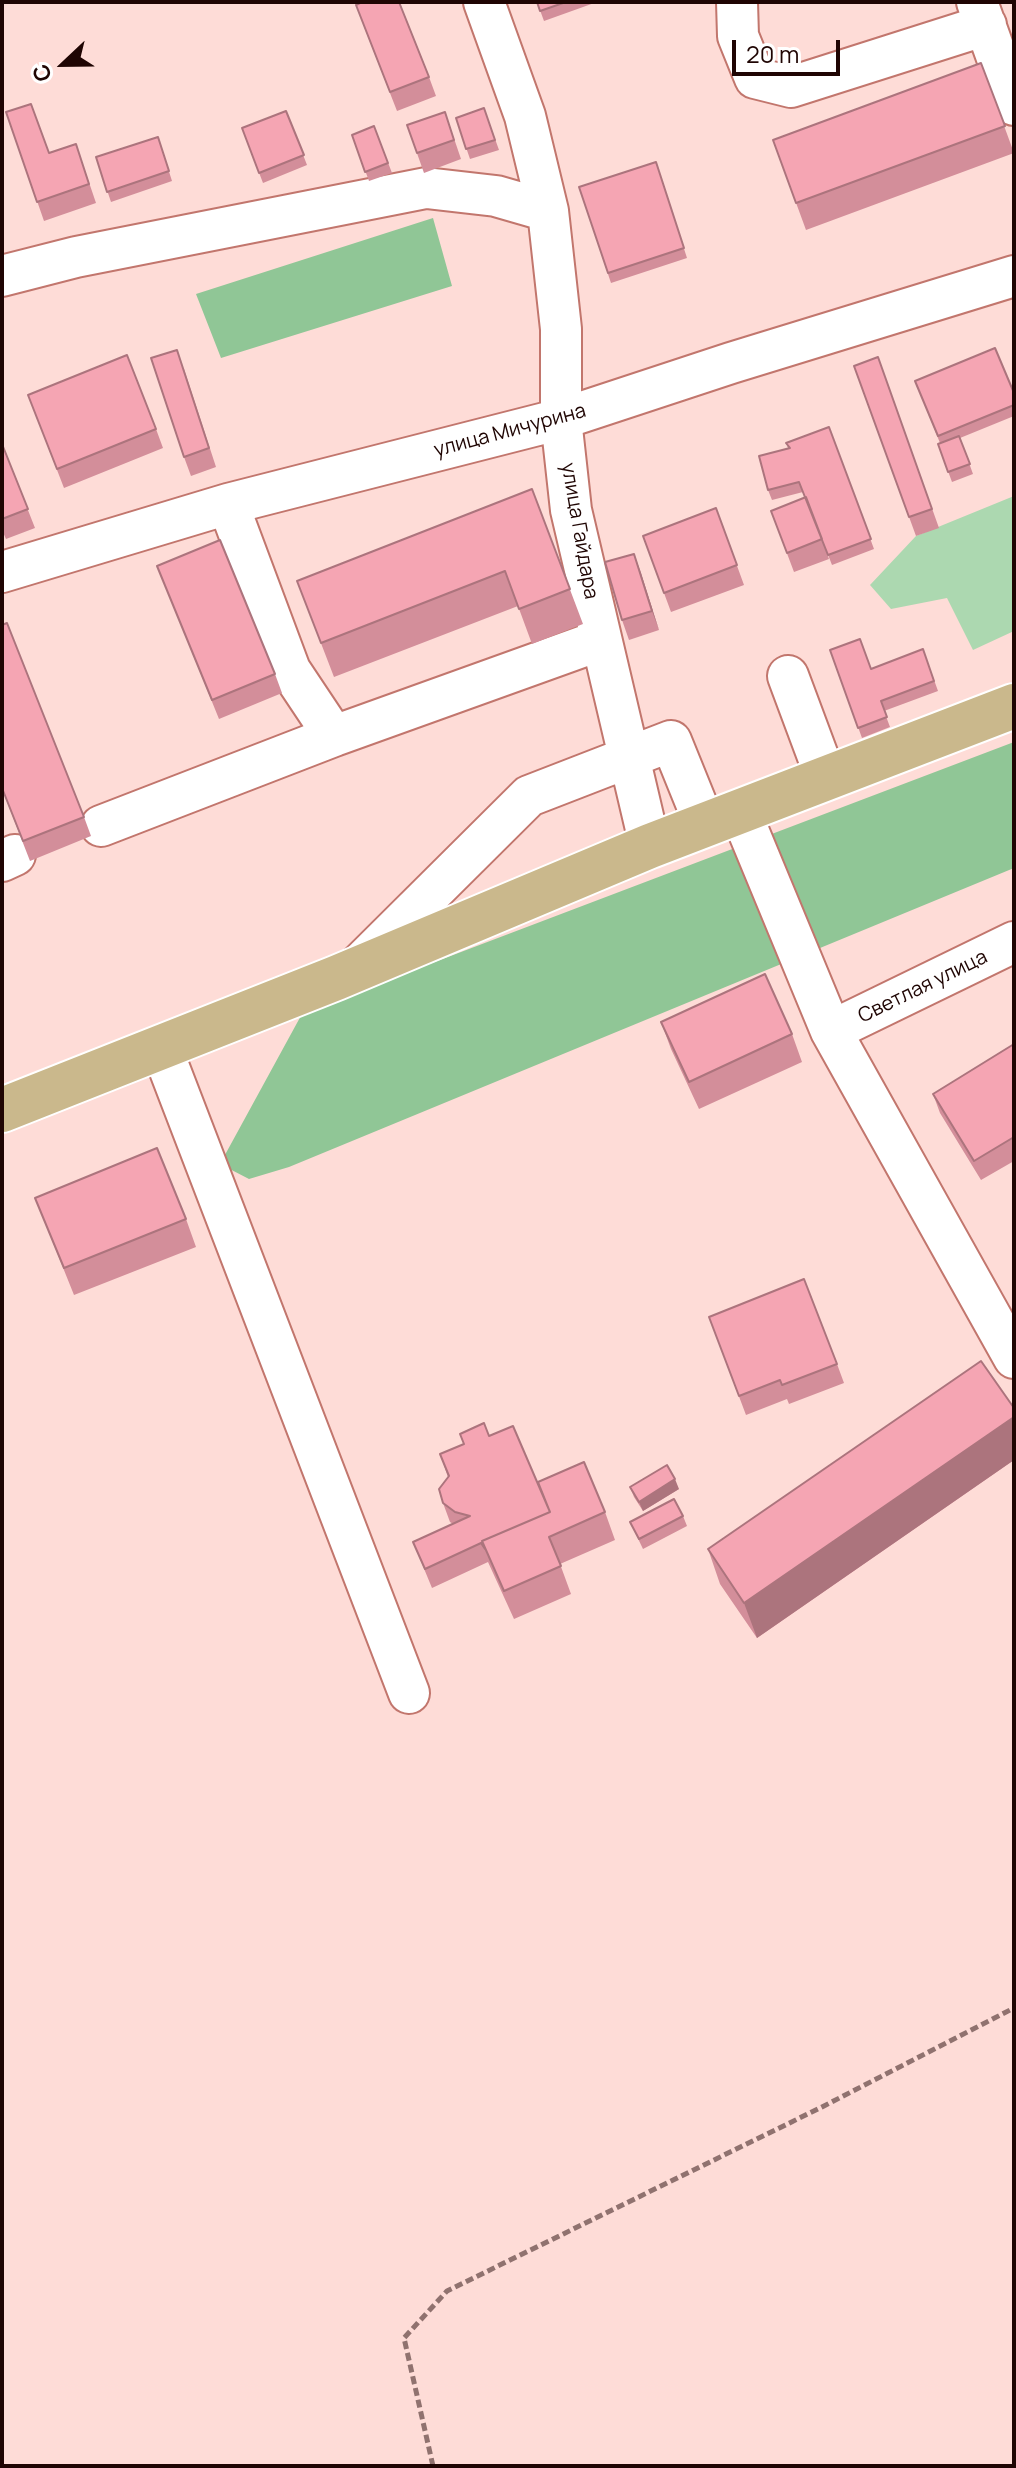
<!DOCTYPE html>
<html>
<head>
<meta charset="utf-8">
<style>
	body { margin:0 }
	#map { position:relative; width:1016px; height:2468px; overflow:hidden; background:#fedcd7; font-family:Manrope,sans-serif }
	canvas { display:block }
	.frame { position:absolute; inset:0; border:4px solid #1f0503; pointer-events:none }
	.north { position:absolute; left:24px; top:24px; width:80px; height:80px; -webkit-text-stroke:6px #fff; paint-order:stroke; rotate:248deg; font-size:22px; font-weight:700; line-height:32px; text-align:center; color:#1f0503 }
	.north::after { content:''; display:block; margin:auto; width:28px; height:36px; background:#1f0503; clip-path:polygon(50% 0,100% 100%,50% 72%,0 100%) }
	.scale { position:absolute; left:732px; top:40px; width:108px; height:36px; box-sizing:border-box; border:4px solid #1f0503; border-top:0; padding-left:10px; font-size:24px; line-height:28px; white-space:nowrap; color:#1f0503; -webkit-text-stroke:6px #fff; paint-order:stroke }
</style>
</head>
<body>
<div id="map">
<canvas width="1016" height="2468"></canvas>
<div class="frame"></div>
<div class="north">С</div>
<div class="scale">20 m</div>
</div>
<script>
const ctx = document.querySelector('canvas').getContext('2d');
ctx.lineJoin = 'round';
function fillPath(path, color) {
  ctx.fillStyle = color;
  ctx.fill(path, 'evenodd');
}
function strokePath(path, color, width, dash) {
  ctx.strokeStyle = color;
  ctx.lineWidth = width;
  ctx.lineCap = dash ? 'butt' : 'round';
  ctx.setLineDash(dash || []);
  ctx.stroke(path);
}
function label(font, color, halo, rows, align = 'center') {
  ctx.font = font + ' Manrope,sans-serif';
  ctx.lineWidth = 6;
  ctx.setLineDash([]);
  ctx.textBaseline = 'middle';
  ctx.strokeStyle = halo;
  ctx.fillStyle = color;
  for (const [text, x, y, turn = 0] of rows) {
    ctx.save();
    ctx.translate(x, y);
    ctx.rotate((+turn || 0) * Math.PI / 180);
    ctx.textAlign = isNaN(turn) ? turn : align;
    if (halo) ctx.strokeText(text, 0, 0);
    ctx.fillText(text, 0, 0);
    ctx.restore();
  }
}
const green = new Path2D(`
	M1014,496V631L973,650L947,598L891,609L870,585L916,536Z`);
const forest = new Path2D(`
	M433,218L452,286L221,358L196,294Z
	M1014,742V868L289,1167L249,1179L220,1164L303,1012Z`);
const path = new Path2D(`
	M433,2466L404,2338L447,2291L822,2107L1014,2008`);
const minor = new Path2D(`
	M484,2L525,116L548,211L561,329V419L571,510L650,846
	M737,2L738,36L755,78L791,87L986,25
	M977,2L1014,105
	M2,276L76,257L426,188L496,196L548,211
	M228,504L290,670L334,736L601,640
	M2,572L228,504L561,419L731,363L1014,276
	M788,676L826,778
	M740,811L831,1031L1014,1358
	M101,826L334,736
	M2,861L15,855
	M355,969L529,796L671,741L705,825
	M831,1031L1014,942
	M161,1047L409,1693`);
const major = new Path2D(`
	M2,1110L336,978L650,846L1014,706`);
const wall = new Path2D(`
	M537,2H597L544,21Z
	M363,24L429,77L436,96L397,111Z
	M981,63L1014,153L806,230L773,140Z
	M484,108L499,150L470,159L456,118Z
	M286,111L307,165L263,183L242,128Z
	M6,112L49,153L76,144L96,203L44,221Z
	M445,112L461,159L424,173L407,125Z
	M374,126L392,173L369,181L352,135Z
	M158,137L172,181L111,202L96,157Z
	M656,162L687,258L611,283L579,187Z
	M878,357L939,528L916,536L854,366Z
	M184,369L216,467L191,476L184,457Z
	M915,381L1014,393V416L960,438L973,474L952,482L938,444L940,443Z
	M28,395L156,429L163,448L64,488Z
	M829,427L874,549L832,565L823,542L829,559L794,572L771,511L805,498L803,492L772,500L768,490L788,448L786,443Z
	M2,444L35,528L6,539L2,530Z
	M532,489L583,624L532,644L518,606L334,677L297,581Z
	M716,508L744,585L671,612L643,536Z
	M634,554L659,630L629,640L622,620Z
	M157,566L275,674L282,693L219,719Z
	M923,649L938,691L884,711L890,727L862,738L830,650L871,669Z
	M2,789L84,817L91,836L30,861Z
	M661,1022L792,1034L802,1062L699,1109L671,1049Z
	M1014,1044V1161L981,1180L940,1113L933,1094Z
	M35,1198L186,1219L196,1247L74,1295Z
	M709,1317L837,1364L844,1383L789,1404L787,1399L746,1415Z
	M1014,1408V1460L757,1638L720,1584L708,1549Z
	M489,1436L540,1490L605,1512L615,1540L560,1564L571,1594L514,1619L488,1562L432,1588L413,1542L453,1524L450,1522L443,1503L448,1477L440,1454Z
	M630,1487L679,1489L643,1511L634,1497Z
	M683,1516L687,1526L643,1549L630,1522Z`);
const shadedWall = new Path2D(`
	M634,554L641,573L659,630L652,611Z
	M1014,1417V1460L757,1638L744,1603Z
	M675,1479L679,1489L643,1511L639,1502Z`);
const building = new Path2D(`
	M362,2H399L429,77L390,92L356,5Z
	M537,2H566L540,11Z
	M981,63L1005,126L796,203L773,140Z
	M31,104L49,153L76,144L89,184L37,202L6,112Z
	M484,108L495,140L466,149L456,118Z
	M286,111L304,155L259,173L242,128Z
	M445,112L454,140L417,153L407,125Z
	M374,126L388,163L365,172L352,135Z
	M158,137L169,171L107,192L96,157Z
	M656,162L684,248L608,273L579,187Z
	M995,348L1014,393V405L938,436L915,381Z
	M177,350L209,448L184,457L151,358Z
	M127,355L156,429L57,469L28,395Z
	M878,357L932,509L909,517L854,366Z
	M829,427L871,539L828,555L799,482L768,490L759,456L790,448L786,443Z
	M959,436L970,464L948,472L938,444Z
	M2,444L28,509L2,519Z
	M532,489L570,589L519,609L505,571L321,643L297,581Z
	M806,497L822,539L787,553L771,511Z
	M716,508L737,565L664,593L643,536Z
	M220,540L275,674L212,700L157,566Z
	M634,554L652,611L622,620L605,562Z
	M7,623L84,817L23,841L2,788V625Z
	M860,639L871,669L923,649L934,681L881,701L887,717L858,728L830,650Z
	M765,974L792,1034L689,1082L661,1022Z
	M1014,1044V1137L974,1161L933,1094Z
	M157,1148L186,1219L64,1268L35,1198Z
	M804,1279L837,1364L782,1385L780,1380L739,1396L709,1317Z
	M981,1361L1014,1408V1417L744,1603L708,1549Z
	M484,1423L489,1436L513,1426L550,1512L482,1541L485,1549L481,1543L425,1569L413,1542L470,1516L455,1512L443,1503L439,1489L449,1476L440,1454L464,1444L460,1434Z
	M584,1462L605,1512L549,1537L561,1566L504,1591L482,1541L550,1512L538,1482Z
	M667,1465L675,1479L639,1502L630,1487Z
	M674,1499L683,1516L639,1539L630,1522Z`);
const streetNames = [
	["улица Мичурина",510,431,-15],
	["улица Гайдара",579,531,80],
	["Светлая улица",923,987,-26]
];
fillPath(green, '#acd8b0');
fillPath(forest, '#90c696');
strokePath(minor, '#c2766d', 44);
strokePath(major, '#fff', 48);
strokePath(path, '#90726f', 5, [8, 4]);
strokePath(minor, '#fff', 40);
strokePath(major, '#cab88c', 44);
fillPath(wall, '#d38e9a');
fillPath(shadedWall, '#ac747d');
fillPath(building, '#f5a5b3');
strokePath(building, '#ac747d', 2);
label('20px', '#1f0503', '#fff', streetNames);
</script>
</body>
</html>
